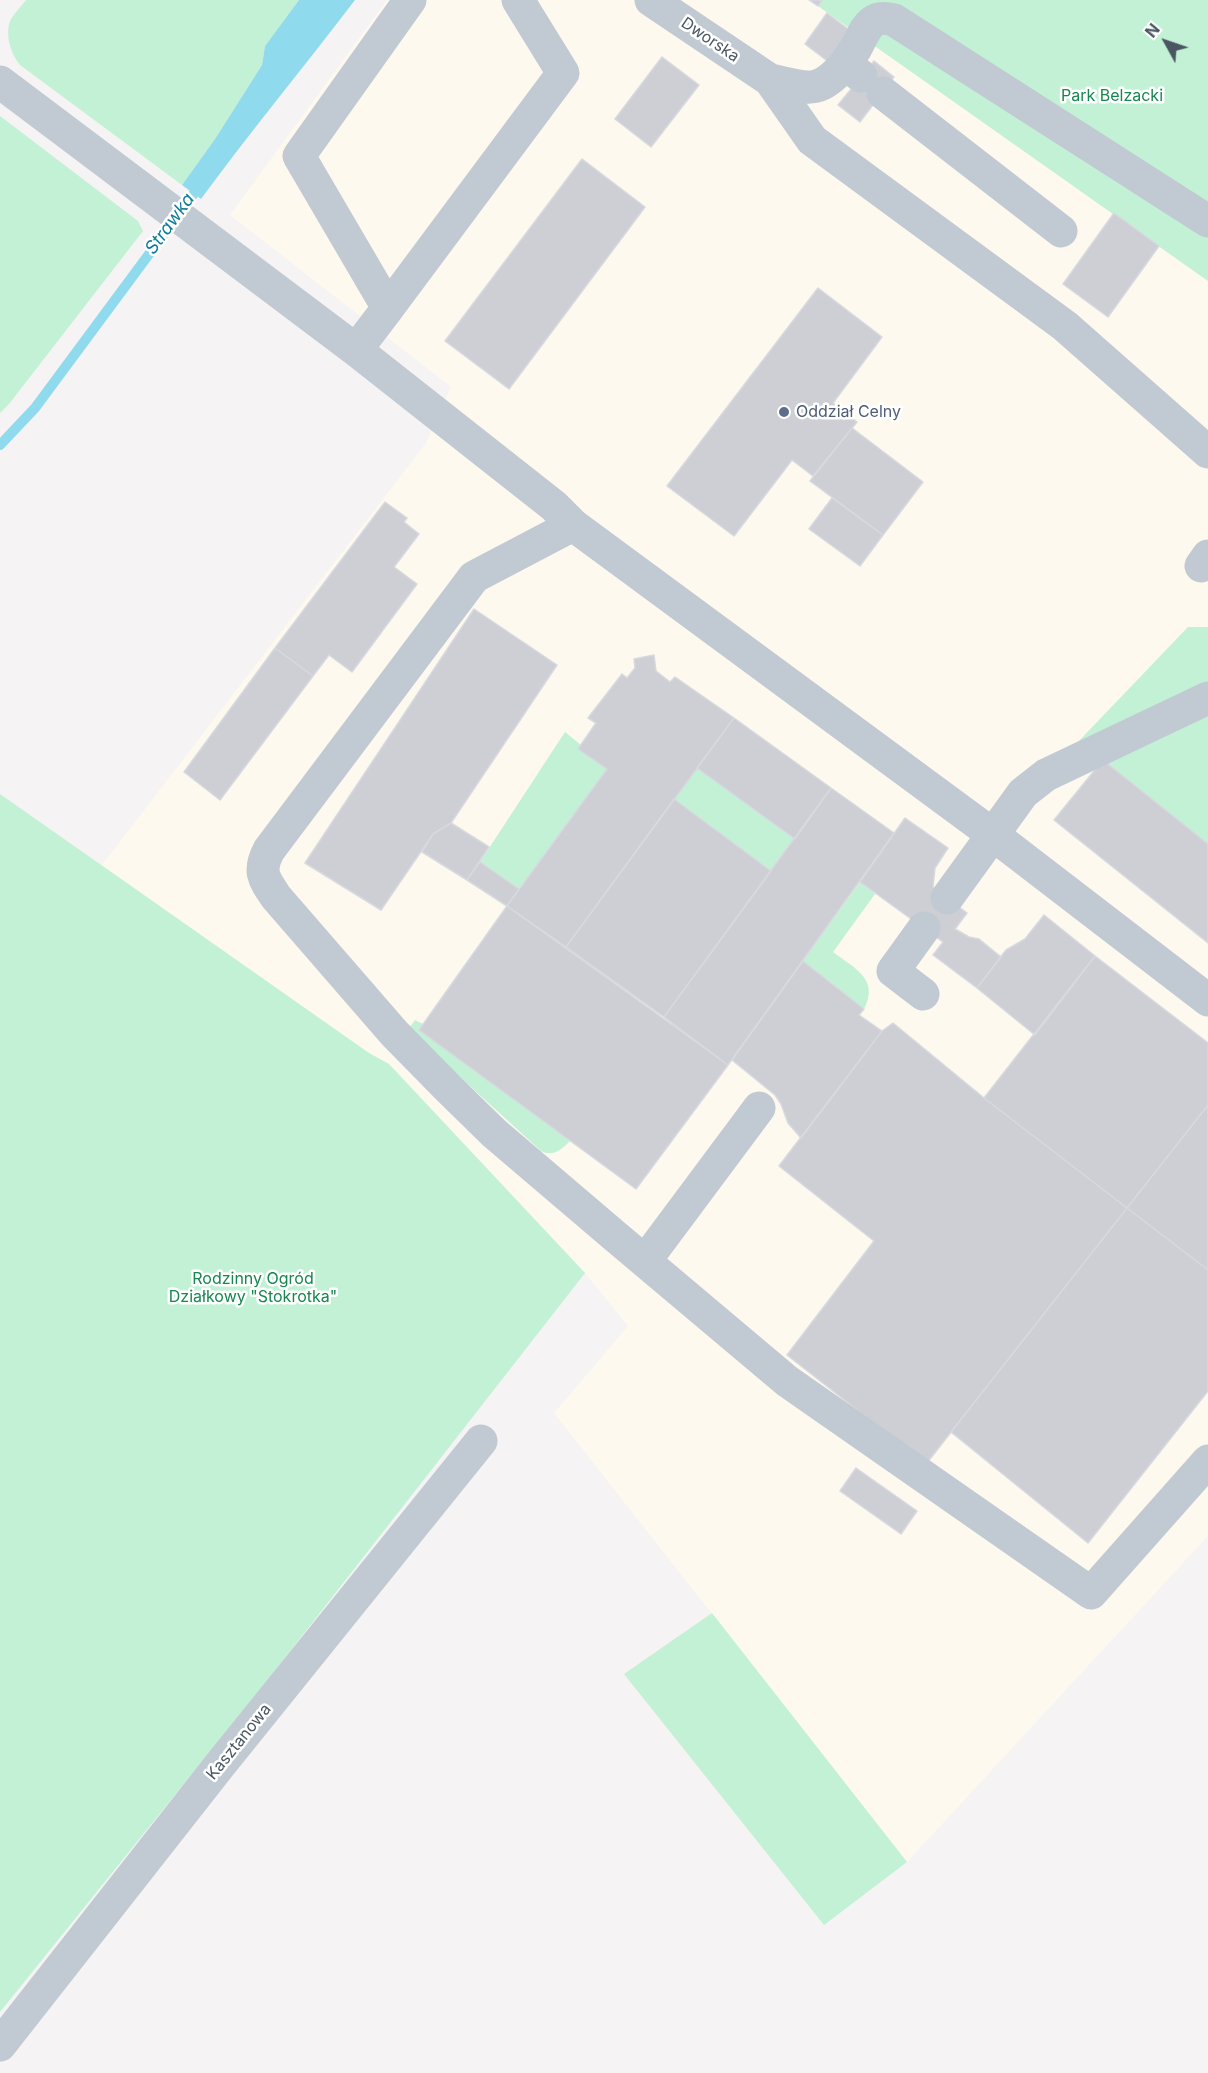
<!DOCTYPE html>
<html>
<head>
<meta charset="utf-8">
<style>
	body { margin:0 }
	#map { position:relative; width:1208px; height:2073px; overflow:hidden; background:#f5f3f3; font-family:Inter,sans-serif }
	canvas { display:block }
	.north { position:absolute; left:1136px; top:12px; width:60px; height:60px; -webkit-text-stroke:4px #fff; paint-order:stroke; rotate:310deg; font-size:16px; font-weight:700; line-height:24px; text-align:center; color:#4a5661 }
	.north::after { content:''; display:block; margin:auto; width:21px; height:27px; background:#4a5661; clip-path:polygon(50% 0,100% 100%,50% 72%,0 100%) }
</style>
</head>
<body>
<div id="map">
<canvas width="1208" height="2073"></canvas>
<div class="north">N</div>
</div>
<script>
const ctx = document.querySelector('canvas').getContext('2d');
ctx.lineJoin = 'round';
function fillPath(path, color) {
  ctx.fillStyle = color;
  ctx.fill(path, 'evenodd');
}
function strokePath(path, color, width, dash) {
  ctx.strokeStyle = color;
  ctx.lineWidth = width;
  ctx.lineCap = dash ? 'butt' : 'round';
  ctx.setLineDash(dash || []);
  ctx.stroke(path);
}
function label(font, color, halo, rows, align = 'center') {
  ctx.font = font + ' Inter,sans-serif';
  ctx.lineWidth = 5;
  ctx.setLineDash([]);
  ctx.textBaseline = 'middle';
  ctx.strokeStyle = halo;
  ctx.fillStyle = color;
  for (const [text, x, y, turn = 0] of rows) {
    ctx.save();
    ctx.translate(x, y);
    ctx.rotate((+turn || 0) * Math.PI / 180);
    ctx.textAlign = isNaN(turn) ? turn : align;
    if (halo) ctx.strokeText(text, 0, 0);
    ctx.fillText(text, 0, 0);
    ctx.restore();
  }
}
const commercial = new Path2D(`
	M387,0H809L1208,281V1536L907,1862L554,1413L628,1326L585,1273L389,1064L369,1053L102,865L426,443L451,387L230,215Z`);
const green = new Path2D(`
	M26,0H299L265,46L262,65L215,139L182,185L20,65C11,54 4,33 11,19C15,13 21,6 26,0Z
	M809,0H1208V281L818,6Z
	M0,116L138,221L143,231L9,404L0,413Z
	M1188,627H1208V684L1076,744Z
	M1208,713V844L1103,760Z
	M565,732L581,745L578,749L607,769L519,889L480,862Z
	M697,768L795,839L771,871L674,799Z
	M0,794L369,1053L389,1064L585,1273L273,1673L0,2012Z
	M860,882L875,894L833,952C854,968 880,979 864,1009L803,961Z
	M415,1020L423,1024L419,1030L570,1141C561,1150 553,1157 541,1151L414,1035L410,1027Z
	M712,1613L907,1862L824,1925L624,1674Z`);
const water = new Path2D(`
	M299,0H355C304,67 250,132 201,199L182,185L215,139L262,65L265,46Z`);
const stream = new Path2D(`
	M0,445L35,408L201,184`);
const building = new Path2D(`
	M809,0H822L818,6Z
	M827,13L852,32L830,63L805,44Z
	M662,57L699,85L651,147L615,119Z
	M874,61L894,77L860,122L838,105Z
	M582,159L645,207L509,389L445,341Z
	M1114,213L1159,246L1108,317L1063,284Z
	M818,288L882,337L833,403L857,422L813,476L792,460L734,536L667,486Z
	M852,428L923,482L883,535L810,481Z
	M832,498L883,535L860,566L809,529Z
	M385,502L407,518L404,522L419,534L394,567L417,584L352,672L329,655L313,676L275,648Z
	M474,609L557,665L451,823L433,834L381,910L305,863Z
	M275,648L313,676L220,800L184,772Z
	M654,655L656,671L670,682L675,677L734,718L566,947L507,906L607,769L578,749L596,723L588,718L622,674L627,678L635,668L634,659Z
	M734,718L831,788L795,839L697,768Z
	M1103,760L1208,844V943L1054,820Z
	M831,788L894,833L728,1065L664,1017Z
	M674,799L771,871L664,1017L566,947Z
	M905,818L948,848L935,868L933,887L967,913L955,929L969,937L979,939L1001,957L977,988L933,955L943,942L860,882Z
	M451,823L489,847L467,880L422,852L433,834Z
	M480,862L519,889L507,906L467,880Z
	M507,906L728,1065L636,1189L419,1030Z
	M1044,915L1095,956L1035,1035L977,988L1006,950L1025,939Z
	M1095,956L1208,1043V1105L1127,1208L984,1098Z
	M803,961L864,1009L859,1015L882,1031L801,1138L788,1123L781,1104L775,1095L732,1060Z
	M893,1023L984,1098L1127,1208L926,1464L787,1355L874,1241L779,1166L882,1031Z
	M1208,1105V1270L1127,1208Z
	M1127,1208L1208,1270V1391L1088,1543L951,1432Z
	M856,1468L917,1511L901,1534L840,1491Z`);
const minor = new Path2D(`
	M651,0L770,80L812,140L1065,326L1208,452
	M845,64C849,58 853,53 856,48C866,30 869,13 894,20L1208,221
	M770,80C807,88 818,96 845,64L861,76
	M0,82L356,350L554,506L573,525L992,834L1208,1000
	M883,93L1061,231
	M388,308L563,73L518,0
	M356,350L388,308L299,156L410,0
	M573,525L474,577L269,850C258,871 263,878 276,897L394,1033L447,1087L494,1133L616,1237L787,1381L1091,1593L1208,1461
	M1201,566L1208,556
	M947,898L1023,793L1046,775L1208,698
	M923,994L893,971L924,928
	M645,1261L759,1108
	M0,2045L219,1766L481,1441`);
const markers = [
	[784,412,6,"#5c6f8a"]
];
const streetNames = [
	["Dworska",710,40,34],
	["Kasztanowa",239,1742,-51]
];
const parkNames = [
	["Park Belzacki",1112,96],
	["Rodzinny Ogród",253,1279],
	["Działkowy \"Stokrotka\"",253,1297]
];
const serviceNames = [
	["Oddział Celny",796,412]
];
const waterNames = [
	["Strawka",170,224,-54]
];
fillPath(commercial, '#fdf9ef');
fillPath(green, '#c3f1d5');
fillPath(water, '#90daee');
strokePath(stream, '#90daee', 10);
fillPath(building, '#cdcfd5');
strokePath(building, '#d7d9de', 1.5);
strokePath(minor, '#c1cad2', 33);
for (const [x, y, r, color] of markers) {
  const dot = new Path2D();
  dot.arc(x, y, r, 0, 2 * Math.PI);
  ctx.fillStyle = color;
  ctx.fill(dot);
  strokePath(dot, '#fff', 2);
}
label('16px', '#4a5661', '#fff', streetNames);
label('16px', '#17864f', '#fff', parkNames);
label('16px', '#4e5e75', '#fff', serviceNames, 'left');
label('italic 18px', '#0c7c9b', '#fff', waterNames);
</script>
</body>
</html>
